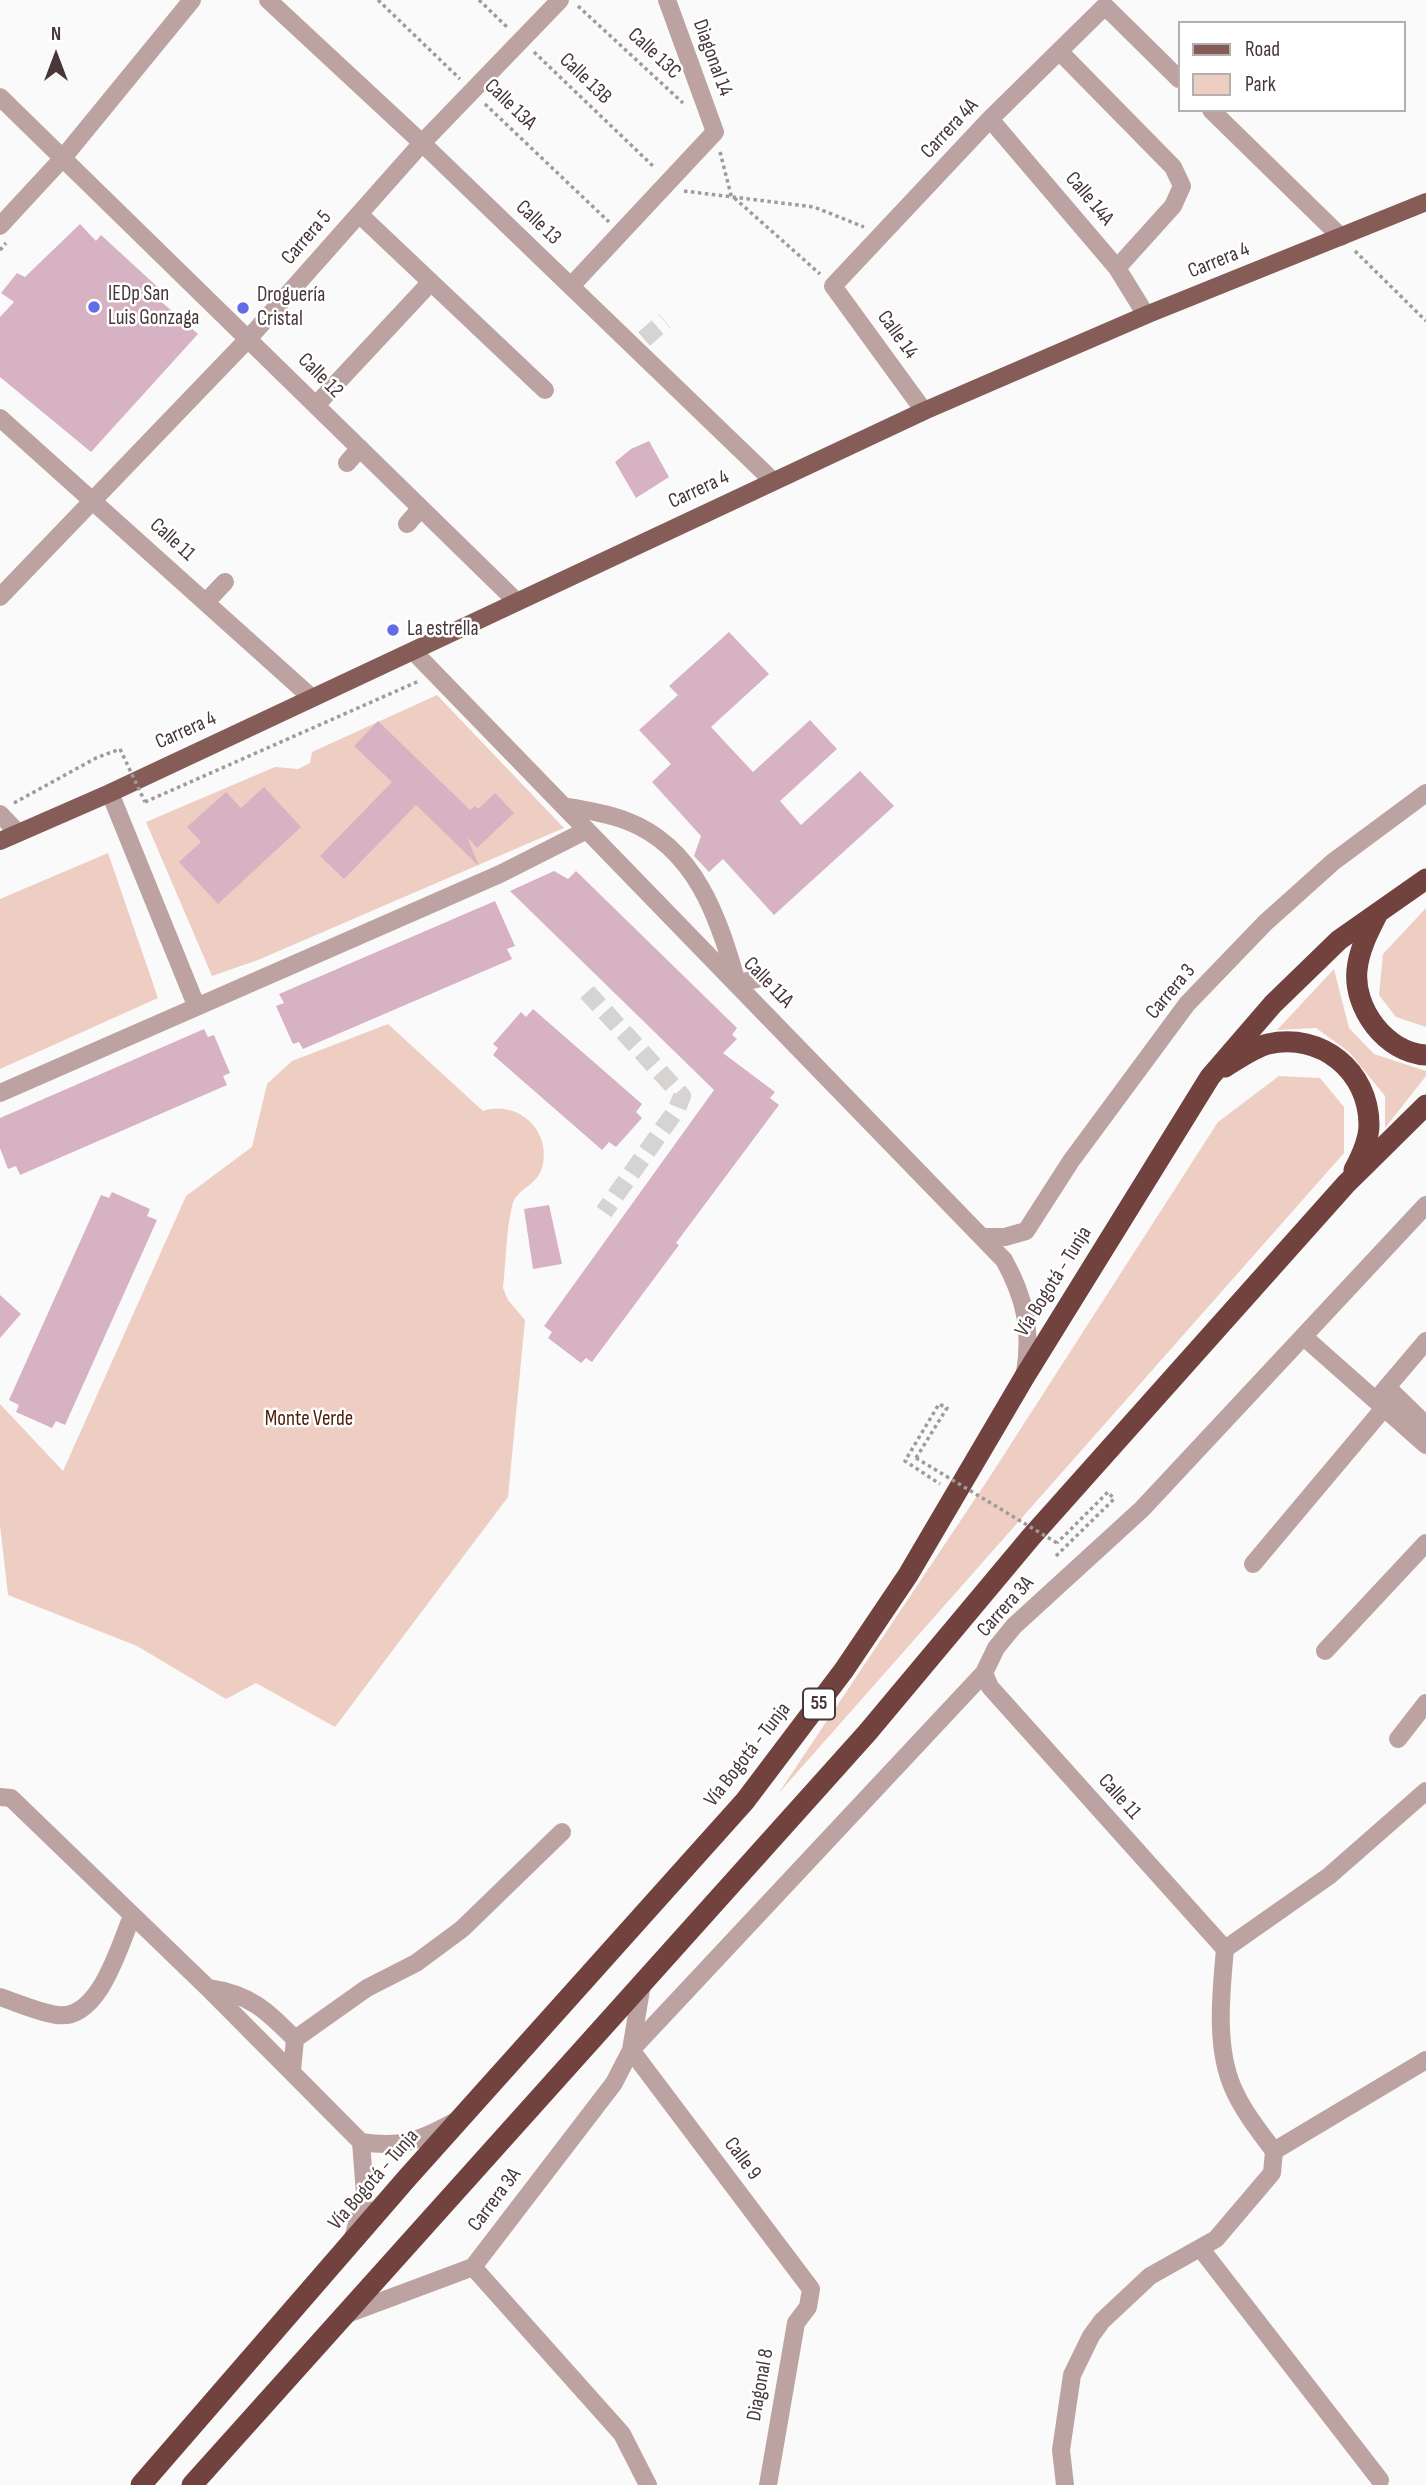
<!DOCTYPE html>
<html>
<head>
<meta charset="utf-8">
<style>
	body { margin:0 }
	#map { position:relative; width:1426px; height:2485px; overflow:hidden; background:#fafafa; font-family:"Sofia Sans Condensed",sans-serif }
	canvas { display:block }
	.legend { position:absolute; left:1178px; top:21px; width:228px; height:91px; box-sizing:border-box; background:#fff; border:2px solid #b5afb0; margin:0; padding:9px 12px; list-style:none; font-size:21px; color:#473739 }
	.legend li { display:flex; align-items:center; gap:14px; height:35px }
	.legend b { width:35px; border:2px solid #b5afb0 }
	.north { position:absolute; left:21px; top:21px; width:70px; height:70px; -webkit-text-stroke:5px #fff; paint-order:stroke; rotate:0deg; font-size:19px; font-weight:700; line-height:28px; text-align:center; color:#473739 }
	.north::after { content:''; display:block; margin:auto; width:24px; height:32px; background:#473739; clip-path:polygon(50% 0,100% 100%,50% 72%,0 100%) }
</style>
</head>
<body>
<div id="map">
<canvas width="1426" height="2485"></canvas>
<ul class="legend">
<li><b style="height:9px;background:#865c58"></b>Road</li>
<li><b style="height:19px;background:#eecec2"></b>Park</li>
</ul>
<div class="north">N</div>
</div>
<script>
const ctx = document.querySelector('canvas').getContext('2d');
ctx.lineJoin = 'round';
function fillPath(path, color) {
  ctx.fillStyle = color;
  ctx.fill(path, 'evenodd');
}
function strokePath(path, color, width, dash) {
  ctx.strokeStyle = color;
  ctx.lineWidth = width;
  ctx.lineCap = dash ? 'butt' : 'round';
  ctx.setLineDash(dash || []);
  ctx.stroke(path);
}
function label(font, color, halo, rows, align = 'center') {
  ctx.font = font + ' "Sofia Sans Condensed",sans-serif';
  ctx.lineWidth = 5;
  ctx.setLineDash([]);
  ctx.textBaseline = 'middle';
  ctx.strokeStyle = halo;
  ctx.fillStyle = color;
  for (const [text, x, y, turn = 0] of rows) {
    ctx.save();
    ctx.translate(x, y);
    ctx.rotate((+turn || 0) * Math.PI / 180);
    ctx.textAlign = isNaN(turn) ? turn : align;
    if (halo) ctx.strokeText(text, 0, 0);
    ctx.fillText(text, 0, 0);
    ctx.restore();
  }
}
const green = new Path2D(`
	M437,695L564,828L258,960L212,976L146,822L275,767L298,769L310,763L312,752Z
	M108,853L158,998L0,1069V899Z
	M1426,908V1027L1396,1017L1379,995L1383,954Z
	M1334,969L1349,1028L1374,1054L1426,1071V1076L1385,1128V1096L1349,1052L1316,1028L1277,1030Z
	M388,1024L483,1111C516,1100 550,1128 543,1164C538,1188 517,1186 512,1206C506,1232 506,1261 503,1288L508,1300L525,1320L508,1497L335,1727L256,1683L226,1699L137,1646L8,1595L0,1525V1404L63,1471L186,1196L252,1147L267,1084L292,1061Z
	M1279,1076L1320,1078L1344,1107V1153L778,1794L989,1478L1218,1122Z`);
const building = new Path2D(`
	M80,224L96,241L101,235L162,291L156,297L198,334L91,452L0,377V317L14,302L1,293L17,273L25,277Z
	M649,441L669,477L636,498L615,462L631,449Z
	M729,632L769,674L711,727L753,772L810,720L837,749L780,801L801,825L860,771L894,806L774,915L723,859L709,872L694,856L701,836L652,782L671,764L639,730L678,695L669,686Z
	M378,721L470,810L475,806L478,809L495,793L514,813L477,848L467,837L479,866L416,805L344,879L320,856L392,782L354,746Z
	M264,787L301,827L218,904L179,862L201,842L187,827L226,792L241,808Z
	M554,871L568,879L576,871L737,1028L732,1035L737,1039L723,1053L775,1092L770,1098L779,1105L676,1243L679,1245L592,1362L586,1358L581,1363L548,1338L552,1332L544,1326L714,1090L510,891Z
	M495,901L515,946L507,949L512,959L303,1049L299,1042L293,1044L276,1006L284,1003L279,994Z
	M533,1009L642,1104L636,1112L642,1118L616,1147L609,1142L602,1150L493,1055L498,1048L493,1044L521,1012L526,1017Z
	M204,1029L208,1037L214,1035L230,1073L223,1076L227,1085L20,1175L16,1166L8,1169L0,1148V1118Z
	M112,1192L150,1209L147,1216L157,1220L65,1425L56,1421L52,1428L16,1412L19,1405L9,1400L101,1195L109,1198Z
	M549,1205L562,1264L533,1269L524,1209Z
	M0,1295L21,1314L0,1338Z`);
const minorTunnel = new Path2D(`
	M644,339L665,321
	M587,992L682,1096L677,1109L604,1212`);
const path = new Path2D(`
	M378,0L460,79
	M479,0L508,28
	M578,6L683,103
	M534,52L655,168
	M485,104L609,222
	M720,152L731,195L820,274
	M684,191L814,207L864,227
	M0,250L6,243
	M1355,251L1426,321
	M145,802L419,681
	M14,803L96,758L120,749
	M916,1458L947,1408L939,1404L905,1461L940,1484
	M1056,1556L1114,1499L1108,1492L1057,1543`);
const minor = new Path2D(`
	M268,0L422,143L773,481
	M1059,51L1173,167L1182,186L1173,206L1117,268
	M0,97L516,601
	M1211,110L1341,237
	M990,119L1117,268L1146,315
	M359,214L545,390
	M0,226L62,159L192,0
	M571,286L715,132L667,0
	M317,404L431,282
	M924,411L833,286L990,119L1105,6L1179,79
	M0,418L312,698
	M347,463L360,448
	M407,524L421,508
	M0,597L249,338L422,143L560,0
	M206,602L225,582
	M413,651L1004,1260C1025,1298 1032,1330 1025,1373
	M110,793L196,1005
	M564,806C585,810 607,813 627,821C695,847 719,918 737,983L762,978
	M0,814L18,833
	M0,1093L500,874L587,830
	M983,1237H1005L1026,1231L1071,1161L1187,1004L1265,923L1333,862L1426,793
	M1304,1337L1426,1445
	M1387,1387L1426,1425
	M1376,1400L1426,1341
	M1253,1564L1384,1408
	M1325,1651L1426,1543
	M984,1673L990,1687L1225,1949
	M1398,1739L1426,1703
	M0,1797L11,1798L208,1988L361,2142
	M1225,1949L1329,1876L1426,1791
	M208,1988C250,1994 266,2010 295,2039L292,2071
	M0,1997C18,2003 38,2012 57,2015C99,2021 119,1947 132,1916
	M295,2039L367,1988L416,1963L462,1929L562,1832
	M361,2142C402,2148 419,2141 454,2122
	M1274,2151L1426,2060
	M352,2242L365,2194L361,2142
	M1201,2249L1380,2480
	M473,2267L622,2434L648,2485
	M347,2314L473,2267L614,2083L631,2050L642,1984
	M768,2485L796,2323L808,2307L811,2289L631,2050L984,1673L996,1648L1014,1626L1142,1509L1426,1205
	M1065,2485L1061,2450L1072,2375L1091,2336L1102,2321L1150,2276L1216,2239L1272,2173L1274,2151C1259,2131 1243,2111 1233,2088C1215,2047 1221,1993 1225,1949`);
const major = new Path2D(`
	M0,841L110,793L924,411L1146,315L1426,202`);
const highway = new Path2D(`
	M1378,913C1369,931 1359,949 1357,970C1353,1008 1386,1053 1426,1055
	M1225,1067C1238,1059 1253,1048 1268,1044C1321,1032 1369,1071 1369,1125C1369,1140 1361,1157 1354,1170
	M141,2485L408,2177L745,1801L844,1670L908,1575L1025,1376L1210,1077L1273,1004L1339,940L1426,879
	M192,2485L867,1733L1031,1537L1346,1184L1426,1105`);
const pathBridge = new Path2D(`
	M120,749L145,802
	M916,1458L1057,1543`);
const markers = [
	[94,307,7,"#626ce4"],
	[243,308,7,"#626ce4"],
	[393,630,7,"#626ce4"]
];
const shields = [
	[819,1704,32]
];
const shieldNames = [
	["55",819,1704]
];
const streetNames = [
	["Calle 13C",654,54,43],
	["Diagonal 14",712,58,70],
	["Calle 13B",585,79,44],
	["Calle 13A",510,105,44],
	["Carrera 4A",950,129,-47],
	["Calle 14A",1089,199,50],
	["Calle 13",538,223,44],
	["Carrera 5",307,238,-49],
	["Carrera 4",1219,261,-22],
	["Calle 14",897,335,54],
	["Calle 12",320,376,45],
	["Carrera 4",699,490,-25],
	["Calle 11",172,540,42],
	["Carrera 4",186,731,-24],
	["Calle 11A",768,983,46],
	["Carrera 3",1171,992,-50],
	["Vía Bogotá - Tunja",1054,1282,-58],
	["Carrera 3A",1006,1607,-48],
	["Vía Bogotá - Tunja",748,1755,-52],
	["Calle 11",1119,1797,48],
	["Calle 9",742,2159,53],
	["Vía Bogotá - Tunja",374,2180,-49],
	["Carrera 3A",495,2200,-53],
	["Diagonal 8",761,2385,-80]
];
const poiNames = [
	["IEDp San",108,295],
	["Luis Gonzaga",108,319],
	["Droguería",257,296],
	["Cristal",257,320],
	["La estrella",407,630]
];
const parkNames = [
	["Monte Verde",309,1420]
];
fillPath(green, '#eecec2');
fillPath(building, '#d7b2c3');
strokePath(minorTunnel, '#d6d3d3', 18, [18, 9]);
strokePath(path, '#a19a9b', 3.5, [3.5, 3.5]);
strokePath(minor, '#bca3a1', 18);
strokePath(major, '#865c58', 18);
strokePath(highway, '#71423e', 21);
strokePath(pathBridge, '#a19a9b', 3.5, [3.5, 3.5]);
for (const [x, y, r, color] of markers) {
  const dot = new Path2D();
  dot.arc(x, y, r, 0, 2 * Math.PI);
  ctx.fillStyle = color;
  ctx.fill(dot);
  strokePath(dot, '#fff', 2.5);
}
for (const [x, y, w] of shields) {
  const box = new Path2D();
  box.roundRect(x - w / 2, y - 15.5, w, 31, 5);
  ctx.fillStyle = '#fff';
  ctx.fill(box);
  strokePath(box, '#473739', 2);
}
label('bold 19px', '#473739', null, shieldNames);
label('21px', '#473739', '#fff', streetNames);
label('21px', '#473739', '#fff', poiNames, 'left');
label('21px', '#4e200b', '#fff', parkNames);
</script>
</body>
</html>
